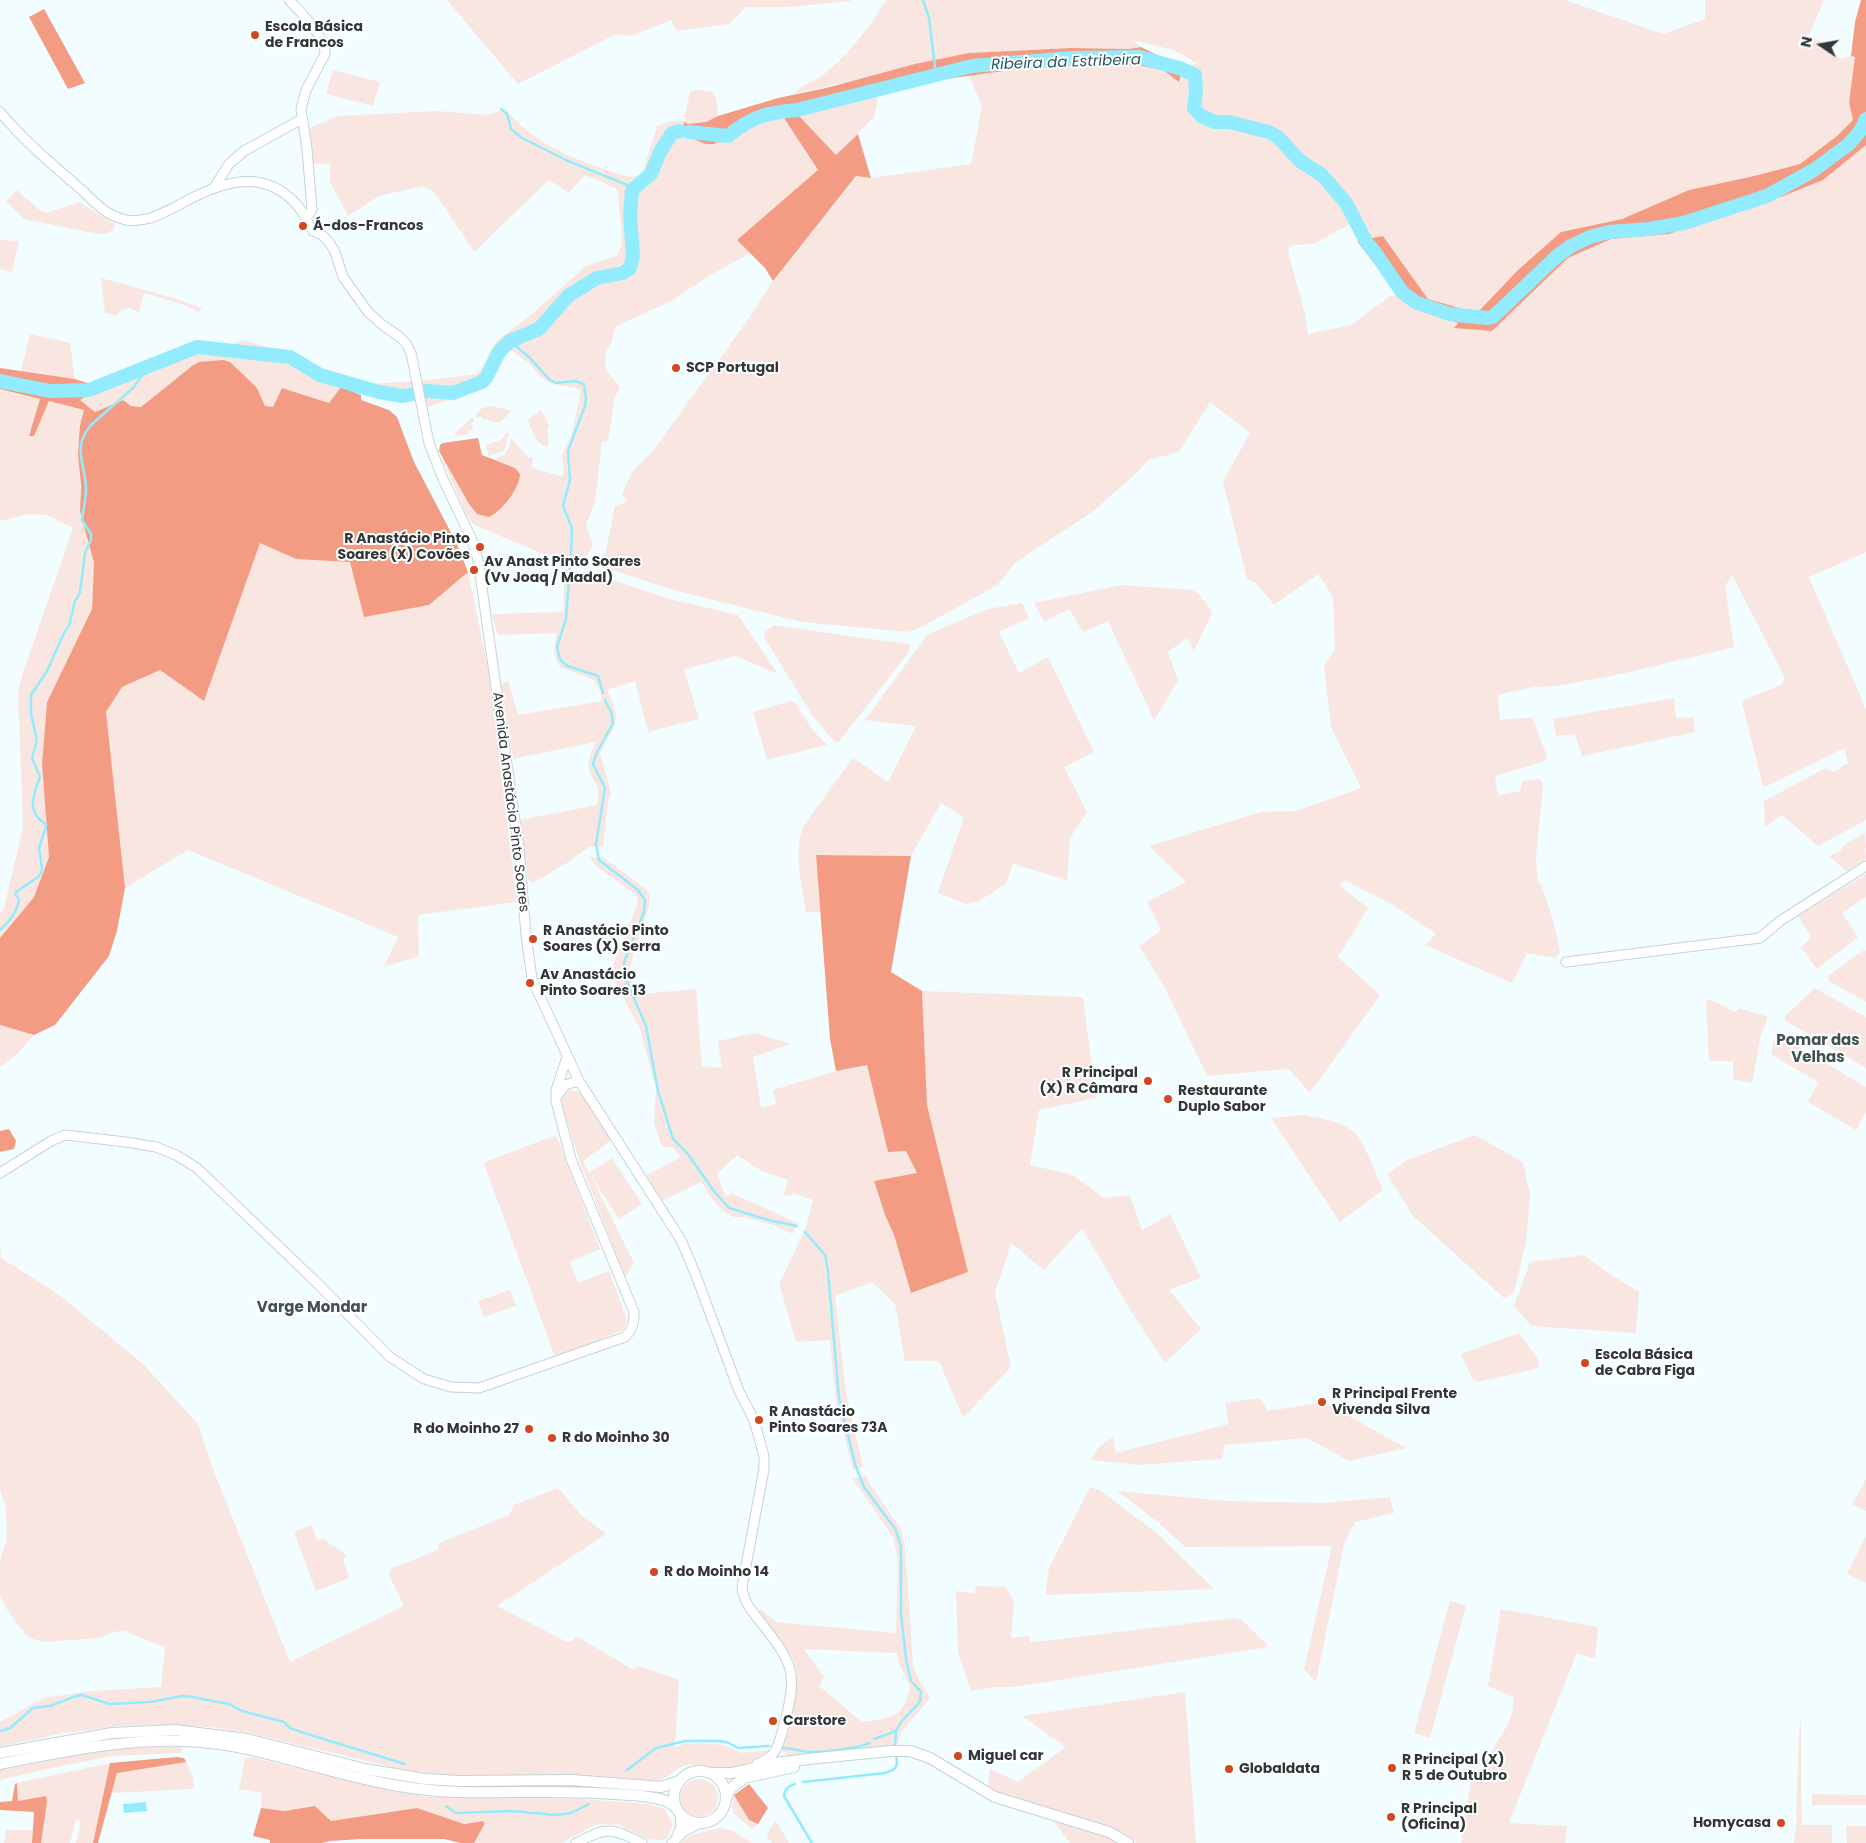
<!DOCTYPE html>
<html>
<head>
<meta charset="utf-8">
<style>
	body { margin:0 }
	#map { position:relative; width:1866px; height:1843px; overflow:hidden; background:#f2fdff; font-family:Poppins,sans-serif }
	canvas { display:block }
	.north { position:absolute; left:1796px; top:20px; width:50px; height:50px; -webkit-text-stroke:4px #fff; paint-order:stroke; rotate:282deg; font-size:14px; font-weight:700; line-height:20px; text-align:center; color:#303738 }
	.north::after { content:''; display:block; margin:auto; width:18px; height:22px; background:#303738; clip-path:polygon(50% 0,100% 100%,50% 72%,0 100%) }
</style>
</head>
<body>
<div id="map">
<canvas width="1866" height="1843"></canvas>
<div class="north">N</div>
</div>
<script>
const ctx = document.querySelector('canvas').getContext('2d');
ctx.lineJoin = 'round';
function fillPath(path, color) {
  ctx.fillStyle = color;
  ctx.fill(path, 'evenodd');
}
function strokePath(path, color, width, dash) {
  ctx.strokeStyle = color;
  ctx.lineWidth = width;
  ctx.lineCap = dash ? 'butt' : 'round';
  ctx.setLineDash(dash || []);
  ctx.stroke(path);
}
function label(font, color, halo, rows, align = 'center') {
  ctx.font = font + ' Poppins,sans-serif';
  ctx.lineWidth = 4;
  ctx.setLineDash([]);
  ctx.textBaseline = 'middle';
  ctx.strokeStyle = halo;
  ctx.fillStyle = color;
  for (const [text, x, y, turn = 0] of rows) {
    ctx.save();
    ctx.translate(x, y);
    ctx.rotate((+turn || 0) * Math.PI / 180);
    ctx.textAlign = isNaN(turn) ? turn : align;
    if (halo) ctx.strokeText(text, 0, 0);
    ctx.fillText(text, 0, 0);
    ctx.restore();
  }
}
const green = new Path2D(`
	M447,0H850L851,1L790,7H746L729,24L677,31L671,20L631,36L616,34L518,84Z
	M886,0H1565L1663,34L1705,19V0H1824L1808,37L1830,45L1840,59L1851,56L1855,57L1849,102L1854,120L1837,136L1800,164L1754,176L1689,190L1622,219L1561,232L1518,270L1477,313L1428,299L1384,237L1360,240L1350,224L1316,243L1290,246L1288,252L1305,314L1308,334L1351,325L1390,296L1398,295L1433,315L1459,324L1455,327L1492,331L1568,258L1611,239L1669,234L1736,210L1781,197L1823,180L1866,145V552L1809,577L1866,709V820L1818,846L1782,815L1765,827L1764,801L1826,768L1833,772L1848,763L1844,748L1767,786H1763L1742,703L1743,700L1781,685L1785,678L1732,575L1725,586L1734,647L1621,674L1557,686L1533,687L1498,695L1500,720L1532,717L1547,756L1545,761L1495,776L1498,795L1520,791L1523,781L1540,779L1543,784L1536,857L1538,882L1541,885C1550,908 1556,929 1560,953L1555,958L1527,953L1512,983L1425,945L1436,934L1393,905L1344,880L1340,886L1368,908L1338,957L1380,995L1310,1093L1289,1069L1207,1076L1165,988L1139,946L1161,930L1147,902L1186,882L1149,846L1261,812L1296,811L1361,788L1331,727L1324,666L1335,649L1333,597L1318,574L1274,605L1256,583L1247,579L1223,481L1250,433L1210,402L1179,452L1149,460L1131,478L1092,512L1016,562L997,585L922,627L908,632L802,622L673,590L612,570L604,560L615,506L627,502L622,494L632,472L652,452L747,321L773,281L857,176L871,178L971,164L982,106L969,76L1041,66L1137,65L1163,70L1179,82L1183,68L1197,63L1173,50L1133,40L1141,47L1129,49L1071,48L969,53L794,94C803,83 813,83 823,75C849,55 869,28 886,0Z
	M333,70L380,82L373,106L326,94Z
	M700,90L712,92L716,98L718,116L706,122L688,124L714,144L757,120L782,115L818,171L737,240L750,253L712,274L669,302L615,327L611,344L606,351L605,369L620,387L615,397L608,441L602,442L595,502L586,525L593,545L588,554L577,562L541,553L474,525L467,516L442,459L445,460L469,504L477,514L520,474L515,468L495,460L496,458L504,455L510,446L511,438L529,458L531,457L533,459L532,468L561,476L564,473L562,455L572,433L581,391L577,388L552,384L540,376L530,364L510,349L500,359L489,382L466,395L427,407L424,399L421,381L476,374L481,370L492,347L498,340L532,314L586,266L616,256L619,252L622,243L618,193L616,188L585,175L569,193L549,180L474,252L434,192L423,186L379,196L348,216L330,182V164L312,163L310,128L338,116L436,111L488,115L506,109C538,149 583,162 629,177C637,177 641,175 644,168L657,126L670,121H684L690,91Z
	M872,93L877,94V104L874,117L836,156L795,113L813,110Z
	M17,190L38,209L46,213L79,202L115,224L113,230L107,233L97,234L24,219L6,201Z
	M0,240L19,241L12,272L0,269Z
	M101,278L171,297L202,308L198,312L185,305L144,293L139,312L130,308L122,310L116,316L105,313Z
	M30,334L70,343L75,379L21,371Z
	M245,340L311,362L345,380L370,384L412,381L414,397H372L341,387L329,403L282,388L273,407L265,406L257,388L192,366L141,407L131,406L123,400L95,412L80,400L100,387L88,383L190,347V343L229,345Z
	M0,389L40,399L29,436H34L49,401L84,410L80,425V511L94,563L92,609L47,702L42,764L49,857L34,897L0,938V913L4,908L23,827L18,692L23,673L73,528L47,515L28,514L0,521Z
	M492,406L512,411L499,423L483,419L481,416L476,418V415L482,408Z
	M541,410L549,425L547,429L549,446C535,445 532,431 528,420Z
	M473,417L475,421L472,423L473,429L468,431V434L455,436V433Z
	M508,432L510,434L508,437L504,451L488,456L486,445L499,441Z
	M260,543L296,559L350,561L429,605L468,572L490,678L517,902L418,915L419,956L384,967L398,937L188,850L125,888L106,712L122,687L160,670L204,701Z
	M565,569L591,573L670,599L738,615L778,674L736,656L684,669L699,719L648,732L635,681L607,690C623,721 615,725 600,753L611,793L608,802L603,847H589L567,863L533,883L528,880L520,820L597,805C601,782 595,788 589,770C587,762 592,751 595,742L513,759L501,684L508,681L518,715L602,701L600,691L594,680L560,667C552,652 554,649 557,633L498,635L492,614L563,612Z
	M1121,585L1192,590C1201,595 1208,604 1212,613L1194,651L1187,638L1168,652L1178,681L1154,720L1108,621L1083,632L1069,609L1044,622L1034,603Z
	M1022,603L1029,618L999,632L1019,673L1048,657L1094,752L1064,767L1087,812L1070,838L1067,880L1013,864L1006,884L977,902L966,904L938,893L964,817L941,803L911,856L816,855L820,912H806C802,884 793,851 804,825L853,758L888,782L916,726L865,720L928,634L988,609Z
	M774,625L862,638L904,643L910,645L908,653L838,743L833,740L812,715L764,637V633Z
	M1674,698L1676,718L1693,717L1695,732L1582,756L1575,734L1556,736L1553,719Z
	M791,701H794L812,729L827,745L767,760L753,712Z
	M1865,833L1866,859L1846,871L1829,856L1840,851L1844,845Z
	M589,857H603L646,889L650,896L649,906L629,969L630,977L642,994L696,989L702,1066L722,1068L718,1041L755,1033L791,1044L753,1057L761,1108L776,1104L773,1090L836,1071L867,1065L888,1152L906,1151L917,1173L874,1182L885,1215L894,1235L911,1293L968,1272L927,1105L922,991L1083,997L1096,1098L1039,1110L1030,1165L1073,1175L1104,1198L1130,1195L1142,1230L1170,1214L1201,1278L1169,1290L1201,1329L1165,1363L1129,1308L1082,1228L1044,1270L1011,1243L995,1292L1011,1367L963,1418L939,1361H905L895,1304L872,1282L835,1296L846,1393L863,1467L853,1470L836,1403L830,1340L796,1342L780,1287V1282L806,1227L813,1200L793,1193L791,1196L784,1195L788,1180L762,1171L737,1155L717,1174L726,1197L731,1193L798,1223L793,1234L776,1226L743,1217C724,1221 710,1195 701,1182L662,1201L647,1175L681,1157L673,1147H662L654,1123L656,1089L640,1029L616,984L613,971L614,962L637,905L638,900L635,894L596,866Z
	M1866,874V897L1842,913L1858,937L1817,969L1801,947L1811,937L1798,916Z
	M1864,950L1866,951V1002L1829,981L1828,976Z
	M1815,988L1866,1017V1068L1785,1020V1016Z
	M1709,999L1736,1012L1739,1008L1768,1017L1761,1035L1752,1083L1733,1079V1061H1709L1706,1000Z
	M0,1025L34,1035L18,1053L0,1068Z
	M1776,1034L1866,1087V1112L1856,1130L1808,1102L1818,1082L1771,1054Z
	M569,1090L580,1092L611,1140L583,1161L589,1173L612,1158L642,1204L619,1219L590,1174L634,1263L625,1277L581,1164L561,1104V1096Z
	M1302,1115C1319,1118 1343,1121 1356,1134C1363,1140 1378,1179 1383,1190L1340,1222L1271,1118Z
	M556,1135L600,1249L570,1262L578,1283L609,1271L627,1320L624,1329L618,1332L559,1356L554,1354L484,1164L485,1162Z
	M1475,1135L1523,1162L1530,1194L1526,1242L1514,1292L1505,1299L1413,1216L1387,1174L1407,1160Z
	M0,1241L1,1258L57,1293L143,1364L198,1424L215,1474L290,1662L404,1606L389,1575L390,1569L438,1550L439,1543L509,1515L514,1505L558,1488L582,1516L606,1534L497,1606L565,1641L571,1642L576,1636L634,1670L639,1666L679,1680L675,1748L683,1744L701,1743L723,1745L742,1753L770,1750C757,1762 733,1770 715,1769C706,1768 697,1763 688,1765C675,1767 670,1777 658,1781L548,1776H457L408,1771L250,1733L209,1727L168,1725L119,1726L59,1734L0,1747V1722L43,1698L92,1691L161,1687L165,1647L124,1631L112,1632L101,1638L43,1642L33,1639L25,1634L6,1608L0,1594V1560L7,1540L6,1508L0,1489Z
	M1584,1255L1610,1274L1639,1292L1636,1333L1531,1326L1514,1306L1530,1262Z
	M510,1290L516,1306L484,1317L478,1301Z
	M1519,1333L1539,1361L1538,1368L1479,1382L1473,1380L1461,1354Z
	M1260,1398L1268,1411L1324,1402L1406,1448L1349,1461L1307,1438L1225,1445L1222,1459L1138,1465L1091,1460L1098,1448L1113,1437L1116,1453L1229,1424L1225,1403Z
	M866,1475L869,1483L901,1529L905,1548L913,1665L917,1676L930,1698L901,1732L898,1744L879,1748L790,1757L782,1751C786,1733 801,1679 795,1664C788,1645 771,1630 758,1615L760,1609L776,1622L896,1633L898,1560L893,1537L853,1479ZM804,1649L897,1653L899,1663L910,1687C903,1719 891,1718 862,1722L819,1686L824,1677Z
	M1866,1479V1511L1852,1505Z
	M1090,1487L1099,1490L1158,1534L1214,1589L1045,1595L1049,1568Z
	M1117,1491L1227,1501L1323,1503L1390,1497L1394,1513L1355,1522L1344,1544L1316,1682L1304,1669L1332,1546L1185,1547L1159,1523Z
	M312,1525L317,1540L323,1539L344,1553L346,1557L343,1559L349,1578L316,1591L294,1532Z
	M1866,1536V1583L1847,1574Z
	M977,1586L1006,1587L1014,1601L1011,1638L1029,1636L1030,1642L1044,1641L1234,1618L1242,1620L1269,1647L1014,1687H996L971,1691L958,1652L956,1591L974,1593Z
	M1450,1601L1466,1606L1430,1738L1414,1733Z
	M1501,1609L1598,1627L1595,1659L1577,1653L1509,1823L1567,1826L1565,1843H1461L1470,1787L1475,1772L1484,1774C1486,1767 1487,1760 1490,1755C1500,1734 1515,1722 1513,1697L1488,1686Z
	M1185,1692L1196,1843H1137L1124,1833L1112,1827L1002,1794L988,1787L990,1769L1018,1782L1066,1747L1022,1716Z
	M1801,1720V1792L1802,1825H1832V1843H1794L1797,1820H1796L1799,1732Z
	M152,1747H182L181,1753L112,1756L47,1769L0,1780V1770L105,1750Z
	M251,1757L387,1790L429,1797L583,1799L648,1804L665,1809L673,1825L667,1838L661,1840L648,1839L619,1825L603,1824L595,1825L561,1843H474L484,1825L483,1821L464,1824L417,1808L331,1821L315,1806L284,1811L261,1808L262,1793L239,1789L245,1758Z
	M186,1762L193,1778L194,1789L111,1793L117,1773Z
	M110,1763L93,1843H76L81,1822L76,1819L70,1843H41L46,1797L18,1801L17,1783Z
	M680 1798a19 19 0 1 1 38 0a19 19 0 1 1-38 0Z
	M1812,1794L1866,1795V1805H1812Z
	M734,1795L749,1820L758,1824L752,1829L733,1813L732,1806Z
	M1056,1820L1105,1836L1118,1843H1070L1055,1823Z
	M775,1821L777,1823L789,1843H773L768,1839L767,1834Z
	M1846,1826H1866V1843H1847Z
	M720,1828L733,1831L752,1843H680L692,1835Z
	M6,1830H33L32,1843H4Z`);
const forest = new Path2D(`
	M1861,0H1866V145L1823,180L1781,197L1736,210L1669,234L1611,239L1568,258L1492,331L1454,328L1458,323L1433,315L1398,295L1357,241L1383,236L1428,299L1477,313L1518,270L1561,232L1622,219L1689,190L1754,176L1800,164L1837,136L1853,120L1849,102L1855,57L1851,56L1855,22Z
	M44,9L85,83L68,89L29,17Z
	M1141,47L1183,68L1179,82L1163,70L1137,65L1041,66L946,79L872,93L813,110L796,113L836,155L858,134L871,178L856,176L773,281L765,268L737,240L818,170L782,115L757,120L714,144H705L682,134L684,122L688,124L706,122L718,116L778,98L826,88L915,64L969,53L1071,48L1129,49Z
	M223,360L230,362L257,388L265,406L273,407L282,388L329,403L341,387L361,395V400L389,410L397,417L414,462L456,542L468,572L429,605L364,617L350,562L296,559L260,543L204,701L160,670L122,687L106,712L125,888L117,931L109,956L55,1025L34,1035L0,1025V938L34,897L49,857L42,764L47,702L92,609L94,563L80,511L81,486L78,454L80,425L84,410L49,401L34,436H29L40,399L0,389V368L75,379L100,387L80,400L95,412L123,400L131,406L141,407L192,366L199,362Z
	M478,438L482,455L515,468L520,474C519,489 503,510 489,517L477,514L469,504L439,451L440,445L443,443Z
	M816,855L911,856L891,972L922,991L927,1105L968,1272L911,1293L894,1235L885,1215L874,1181L917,1173L906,1151L888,1152L867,1065L836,1071L830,1039Z
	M9,1129L16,1141L14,1149L0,1152V1131Z
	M177,1757L184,1758L186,1762L117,1773L98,1843H93L110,1763Z
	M17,1783L18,1801L46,1796L47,1802L41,1843H32L34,1812L0,1810V1802L12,1801L15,1784Z
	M749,1784L768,1808L758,1824L749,1820L734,1795Z
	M315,1806L331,1821L417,1808L464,1824L484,1821V1825L474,1843H461L444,1839H361L330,1841L322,1843H270V1840L253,1836L261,1808L284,1811Z`);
const water = new Path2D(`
	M146,1802L147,1811L124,1813L123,1804Z`);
const stream = new Path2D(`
	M923,0L929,18L935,67L940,74
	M501,109L507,114L511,129L522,138L566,160L627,185L632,190
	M510,341L530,358L550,380L556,383L575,381L584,384L586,398L585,406L568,451L570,480L563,506L572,528L571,555L566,619L557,647L560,659L567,666L598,676L603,693
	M605,700L611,712L613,723L597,752L593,764L605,788L596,844L599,860L638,890L645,900L644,912L624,962V975L646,1026L658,1091L673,1139L688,1154L713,1190L729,1208L768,1220L797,1226
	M0,930C9,922 18,911 19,899L15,894L16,892L38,877L41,873L42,868L39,848L46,827V824C26,813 33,795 40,777L32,758L37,741L31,714V695L47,671L65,631L69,626L75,601L80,593L85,553L91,540V534L82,520C83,509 86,500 86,489C86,465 71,448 91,425L133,388L150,364
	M805,1232L825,1255L828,1271L839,1398L855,1464L864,1487L896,1530L901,1547V1613L906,1659L911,1681
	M0,1731L10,1728L33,1708L50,1706L76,1696L82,1695L109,1704L150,1702L182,1696L192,1697L229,1704L242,1711L284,1722L290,1728L304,1733L405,1764
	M874,1739L896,1731L901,1722L917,1705L920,1701L921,1692L913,1683
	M895,1745L896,1731
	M783,1748C792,1748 801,1751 810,1752C827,1752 854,1749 870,1743
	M627,1770L656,1748L685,1741H720L729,1743L738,1748L769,1746
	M803,1782L885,1773C895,1770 899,1767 896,1756
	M795,1784C788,1786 784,1789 784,1796L812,1843
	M446,1806L456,1813L512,1811L556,1815L571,1813L589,1804`);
const river = new Path2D(`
	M689,132L728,136C753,116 766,113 797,110L972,66L1073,58L1139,57L1179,68L1195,75L1196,91L1194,108L1201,116L1215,122H1229L1269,132L1278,137L1300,161L1322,175L1346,203L1367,243L1374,251L1402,292L1415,302L1449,314L1488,318L1493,317L1556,257L1571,246L1590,237L1609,232L1649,229L1684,223L1767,196L1814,170L1849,144L1861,130L1866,119
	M0,381L50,391L89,390L197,347L290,357L320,375L379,392L403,396L427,391L453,393L482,382L486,378L499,352L510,341L539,329L569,295L597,278L623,273L630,268L633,255L630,215L632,190L651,174L660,152L672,133L680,131`);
const minor = new Path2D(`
	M289,0C301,13 326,36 325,54L306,90L301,109L307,149L312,210L307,216
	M0,112C24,141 54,166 83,191C91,199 101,210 112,215C116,217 122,219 126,220C145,223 161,214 177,206C214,185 260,165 295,203C305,213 306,221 313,231L322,235L329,242L335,252L343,277L368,312L380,323L401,338L407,345L411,353L429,443L443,479L472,540L478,560L519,849L526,935L532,979L579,1081L681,1240L695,1273L739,1391L754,1420L764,1456V1469L742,1587C744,1602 750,1609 759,1620C795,1666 798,1672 783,1729C778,1747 776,1757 757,1764
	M214,188L229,164L244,151L302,119
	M1566,962L1760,938L1780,921L1866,866
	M557,1096L565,1085L579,1081
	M0,1173L51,1141L65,1135L126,1142L156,1147L176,1155L197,1168L315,1281L390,1357L424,1379L451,1387L479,1388L625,1337C633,1329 634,1323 634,1312L571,1159L556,1101V1090L567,1057
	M677,1836L681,1826L680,1815
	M576,1843C608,1827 609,1827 642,1843
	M672,1843L683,1832L698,1824`);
const major = new Path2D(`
	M0,1753L112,1733L175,1730L247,1739L365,1769L425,1779L459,1781L572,1780L661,1787L679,1781
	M0,1764C61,1752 121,1739 184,1741C234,1742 283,1758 332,1771C374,1782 415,1791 459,1792C511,1793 562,1790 614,1794C630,1795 648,1795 663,1800C668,1801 672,1804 676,1808
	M674 1797a26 26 0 1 1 52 0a26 26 0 1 1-52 0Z
	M710,1773H732L775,1763L818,1758L891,1751H910L930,1758L995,1797L1109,1832L1128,1843
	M726,1799L730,1789L744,1778L794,1767`);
const markers = [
	[255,35,5,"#d0481f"],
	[303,226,5,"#d0481f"],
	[676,368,5,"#d0481f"],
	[480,547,5,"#d0481f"],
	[474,570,5,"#d0481f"],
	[533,939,5,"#d0481f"],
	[530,983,5,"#d0481f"],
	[1148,1081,5,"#d0481f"],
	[1168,1099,5,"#d0481f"],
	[1585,1363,5,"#d0481f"],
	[1322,1402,5,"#d0481f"],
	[759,1420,5,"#d0481f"],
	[529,1429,5,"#d0481f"],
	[552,1438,5,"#d0481f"],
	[654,1572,5,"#d0481f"],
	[773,1721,5,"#d0481f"],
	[958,1756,5,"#d0481f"],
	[1392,1768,5,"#d0481f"],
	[1229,1769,5,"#d0481f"],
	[1391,1817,5,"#d0481f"],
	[1781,1823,5,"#d0481f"]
];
const poiNames = [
	["Escola Básica",265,27],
	["de Francos",265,43],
	["Á-dos-Francos",313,226],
	["SCP Portugal",686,368],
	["R Anastácio Pinto",470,539,"right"],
	["Soares (X) Covões",470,555,"right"],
	["Av Anast Pinto Soares",484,562],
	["(Vv Joaq / Madal)",484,578],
	["R Anastácio Pinto",543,931],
	["Soares (X) Serra",543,947],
	["Av Anastácio",540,975],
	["Pinto Soares 13",540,991],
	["R Principal",1138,1073,"right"],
	["(X) R Câmara",1138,1089,"right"],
	["Restaurante",1178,1091],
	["Duplo Sabor",1178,1107],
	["Escola Básica",1595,1355],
	["de Cabra Figa",1595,1371],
	["R Principal Frente",1332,1394],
	["Vivenda Silva",1332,1410],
	["R Anastácio",769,1412],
	["Pinto Soares 73A",769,1428],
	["R do Moinho 27",519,1429,"right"],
	["R do Moinho 30",562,1438],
	["R do Moinho 14",664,1572],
	["Carstore",783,1721],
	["Miguel car",968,1756],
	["R Principal (X)",1402,1760],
	["R 5 de Outubro",1402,1776],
	["Globaldata",1239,1769],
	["R Principal",1401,1809],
	["(Oficina)",1401,1825],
	["Homycasa",1771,1823,"right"]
];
const streetNames = [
	["Avenida Anastácio Pinto Soares",510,802,83]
];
const waterNames = [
	["Ribeira da Estribeira",1066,63,-2]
];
const neighbourhoodNames = [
	["Pomar das",1818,1041],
	["Velhas",1818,1058],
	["Varge Mondar",312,1308]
];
fillPath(green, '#f9e6e1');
fillPath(forest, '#f39c83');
fillPath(water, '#93ecfd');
strokePath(stream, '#93ecfd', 2.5);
strokePath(river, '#93ecfd', 14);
strokePath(minor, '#c3d4d8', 11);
strokePath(major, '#c3d4d8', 12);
strokePath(minor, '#fff', 9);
strokePath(major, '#fff', 10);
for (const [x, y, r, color] of markers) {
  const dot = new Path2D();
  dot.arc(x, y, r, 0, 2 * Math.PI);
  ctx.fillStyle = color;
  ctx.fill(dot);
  strokePath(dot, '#fff', 2);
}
label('bold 14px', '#303738', '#fff', poiNames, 'left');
label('14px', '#303738', '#fff', streetNames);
label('italic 15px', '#265962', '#fff', waterNames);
label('bold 15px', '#425053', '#fff', neighbourhoodNames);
</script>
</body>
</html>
